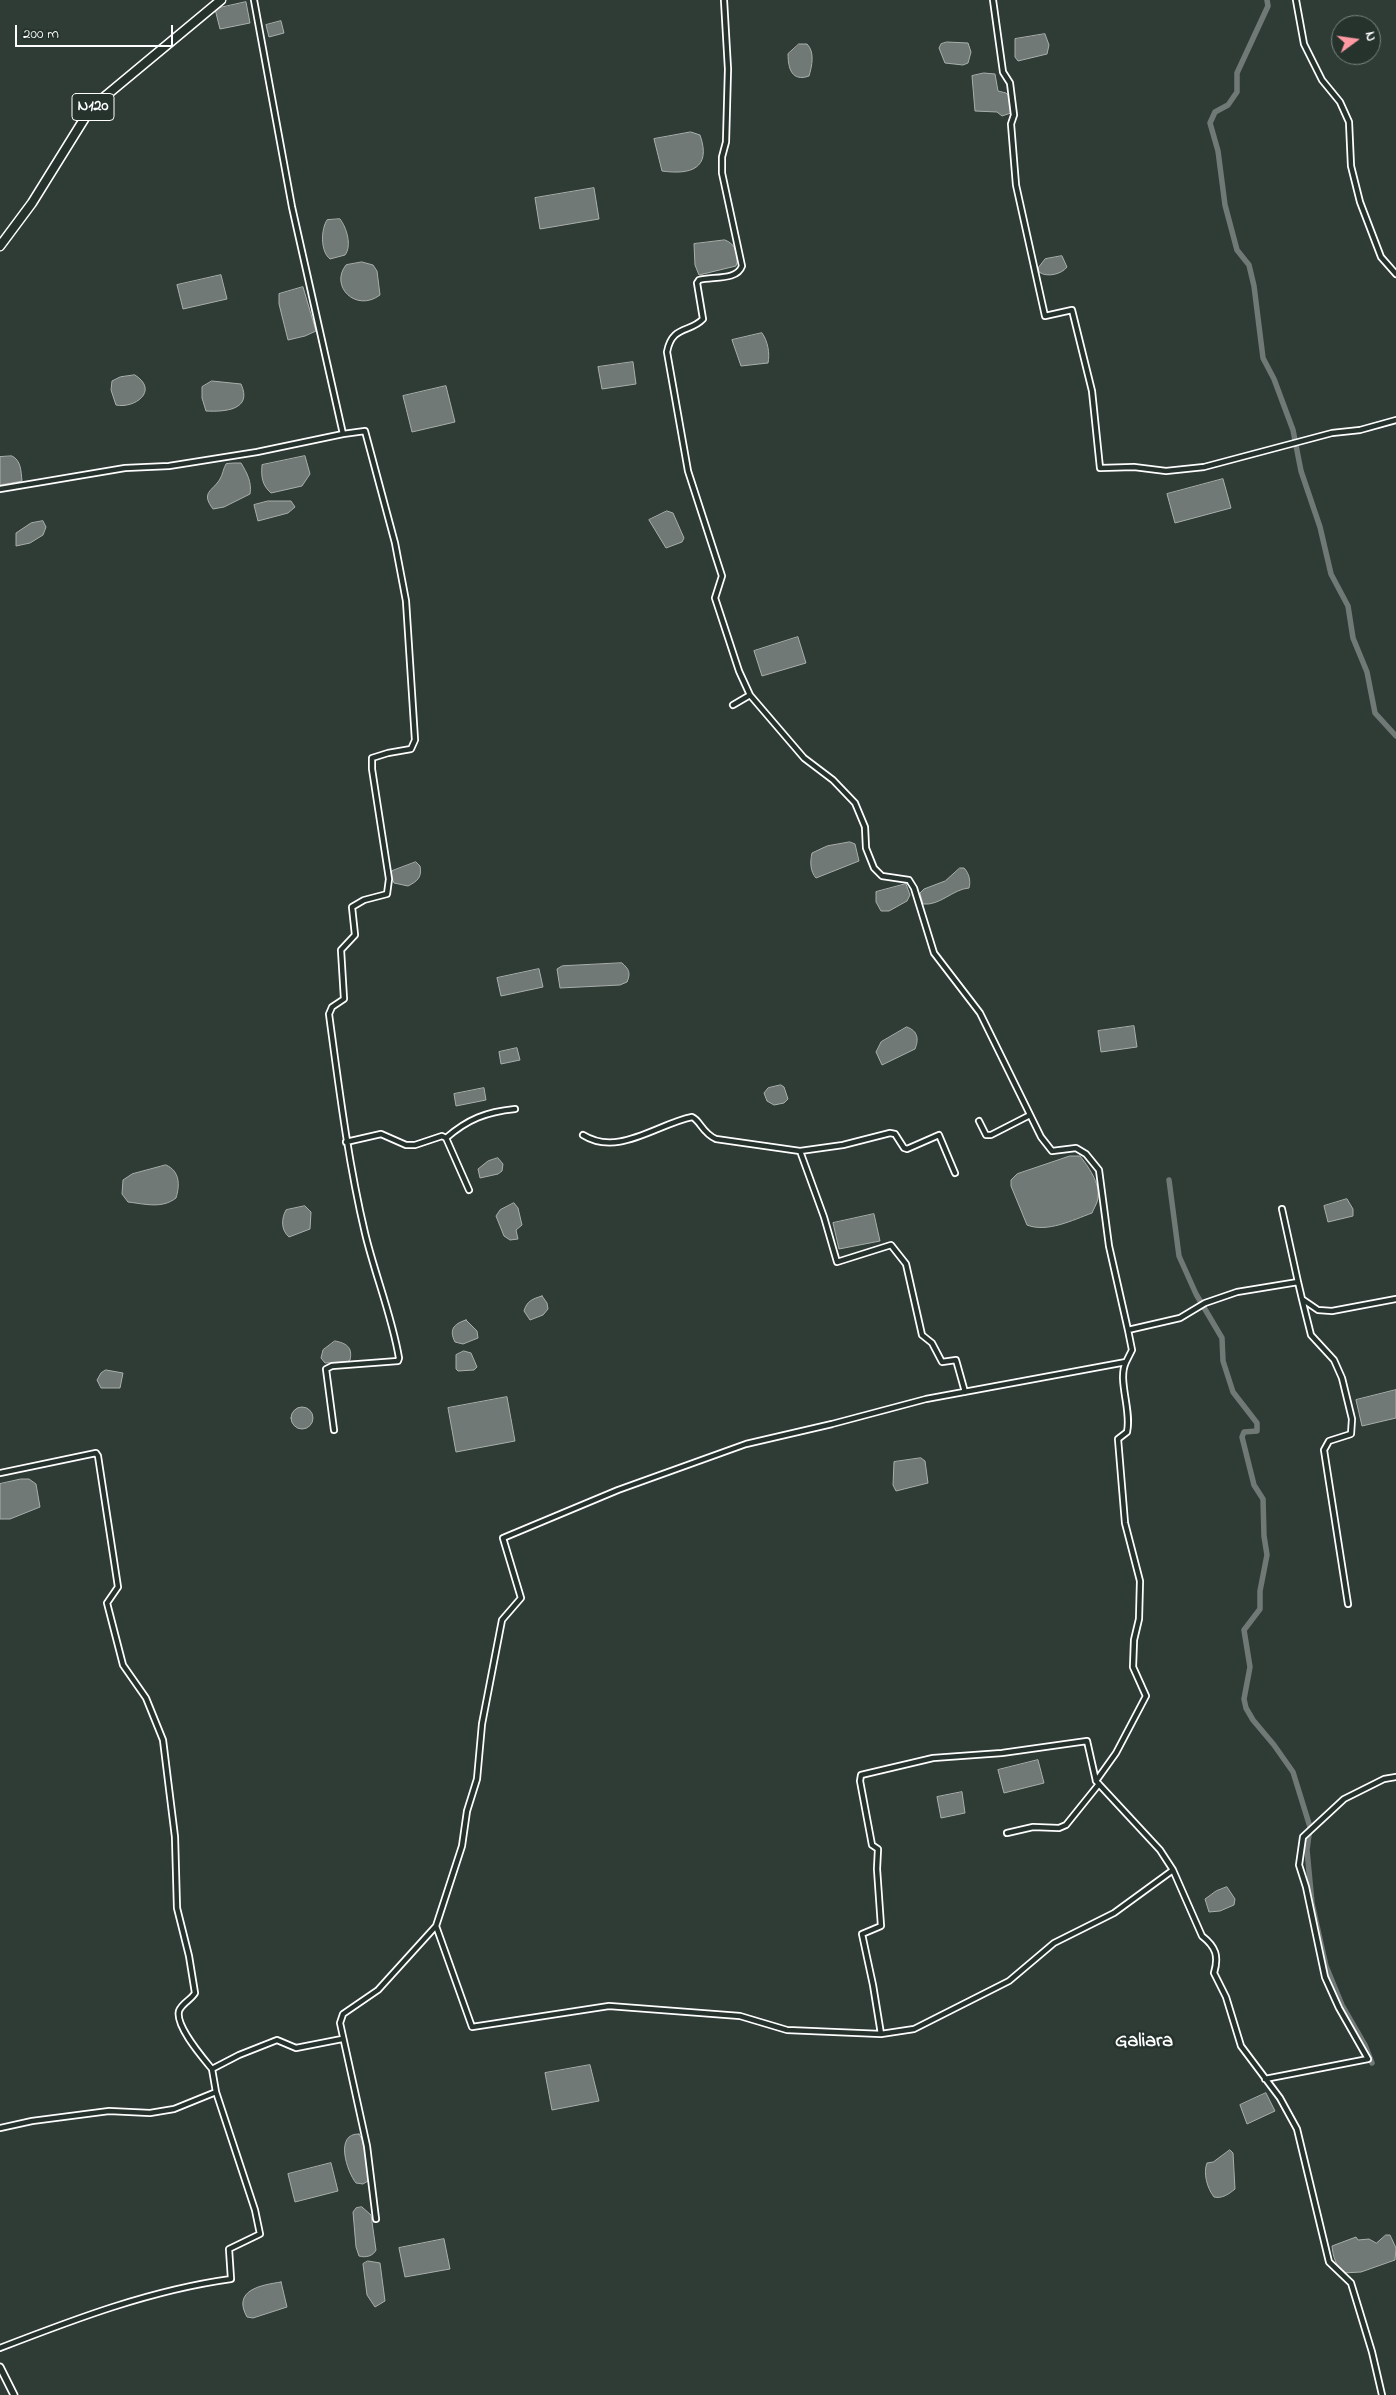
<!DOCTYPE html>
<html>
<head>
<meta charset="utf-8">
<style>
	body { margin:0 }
	#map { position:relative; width:1396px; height:2395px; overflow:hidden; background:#2f3b35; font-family:"Indie Flower",sans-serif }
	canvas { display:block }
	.north { position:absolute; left:1331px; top:15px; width:50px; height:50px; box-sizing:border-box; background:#26332d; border:1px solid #7d8581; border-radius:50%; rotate:76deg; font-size:14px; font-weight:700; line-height:20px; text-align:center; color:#fff }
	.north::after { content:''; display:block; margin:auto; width:18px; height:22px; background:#ff9aa2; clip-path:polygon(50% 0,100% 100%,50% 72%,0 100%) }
	.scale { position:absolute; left:15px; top:25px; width:158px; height:22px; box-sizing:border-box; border:2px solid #fff; border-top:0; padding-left:6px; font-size:15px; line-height:18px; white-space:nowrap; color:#fff; -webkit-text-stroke:4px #26332d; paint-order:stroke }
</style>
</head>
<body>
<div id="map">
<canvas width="1396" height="2395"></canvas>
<div class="north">N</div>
<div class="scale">200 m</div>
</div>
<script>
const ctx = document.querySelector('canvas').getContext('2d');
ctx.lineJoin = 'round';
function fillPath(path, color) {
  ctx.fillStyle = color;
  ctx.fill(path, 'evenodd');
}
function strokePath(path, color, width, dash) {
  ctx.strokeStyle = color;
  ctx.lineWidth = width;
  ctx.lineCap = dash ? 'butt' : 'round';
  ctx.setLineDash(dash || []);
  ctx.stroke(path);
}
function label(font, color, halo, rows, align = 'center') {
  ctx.font = font + ' "Indie Flower",sans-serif';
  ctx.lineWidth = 5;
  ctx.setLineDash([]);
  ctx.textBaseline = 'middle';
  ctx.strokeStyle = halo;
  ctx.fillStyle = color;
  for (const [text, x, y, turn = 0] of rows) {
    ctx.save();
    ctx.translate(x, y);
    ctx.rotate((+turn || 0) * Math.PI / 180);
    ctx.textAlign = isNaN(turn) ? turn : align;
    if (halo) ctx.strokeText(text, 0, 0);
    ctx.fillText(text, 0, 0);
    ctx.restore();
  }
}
const water = new Path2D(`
	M246,2L250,23L220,29L215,9Z
	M281,21L284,33L269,37L266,25Z
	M1045,34L1049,45L1047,54L1018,61L1015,57V39Z
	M947,42L968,43L971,52L968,63L963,65L945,63L939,48L941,44Z
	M799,44H807C815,52 812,66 809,76C792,82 788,69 788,54Z
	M984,73L995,74L998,91L1006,93L1009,96L1011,113L1002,116L997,112L975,111L972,76Z
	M691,132L700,135C712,169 690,175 662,171L654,139Z
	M594,188L599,219L540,229L535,198Z
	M340,219C347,228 352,246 345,255L330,259C320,251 321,229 327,220Z
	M725,240C736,244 740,255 736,266L699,275L695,265L694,244Z
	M1062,256L1067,267C1062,274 1047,278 1039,272L1038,268L1045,259Z
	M362,262L373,265L377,271L380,295C356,313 329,286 346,265Z
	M221,275L227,299L183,309L177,285Z
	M303,287L316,331L305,336L288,340L279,304V294Z
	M762,333C768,341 770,354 768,363L741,366L732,340Z
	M633,362L636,384L602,389L598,367Z
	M135,375C160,391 134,409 116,405L111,390L112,381L120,377Z
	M212,381L241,384C253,410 225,412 206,411L202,398V387Z
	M446,386L455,422L412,432L403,396Z
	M12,456C21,460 21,471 22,481L0,485V457Z
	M305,456L310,474L302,486L271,493C262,485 261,477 262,465Z
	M234,463H241C247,473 252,482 250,494L224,507L213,509C200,492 213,491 220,479C223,474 223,469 226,464Z
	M1223,479L1231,508L1175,523L1167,494Z
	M268,501H291L295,507L288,513L258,521L254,505Z
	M667,511L673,513L684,538L682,542L666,548L649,520Z
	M43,521L46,527L43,535L30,543L16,546V533L31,523Z
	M798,637L806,663L762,676L754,651Z
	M850,842L855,844L859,861L816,878C810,871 810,862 812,853L827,846Z
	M416,862L420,866C422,877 418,881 408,886L394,883L391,875L392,871Z
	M960,868H964C969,873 971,881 969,888C953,889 940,906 923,904L920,893L924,889L945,881Z
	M906,884L910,895L907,901L889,911H881L876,902V892Z
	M622,963C629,969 631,973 627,982L620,985L560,988L557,969L562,966Z
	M539,969L543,987L501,996L497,978Z
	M1134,1026L1137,1047L1101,1052L1098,1031Z
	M907,1027C918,1031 919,1039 915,1049L882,1065L876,1052L881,1042Z
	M517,1048L520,1060L501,1064L499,1052Z
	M781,1085L784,1087L788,1099L784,1103L774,1105L767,1101L764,1093L768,1088Z
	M484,1088L486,1100L456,1106L454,1094Z
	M1070,1156H1080C1088,1166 1100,1183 1098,1197C1098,1202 1094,1208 1092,1213C1073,1220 1047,1233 1027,1225L1011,1186V1180L1017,1174Z
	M498,1158L503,1164L502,1171L498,1174L480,1178L478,1169L488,1161Z
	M166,1165C180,1171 180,1185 176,1198C162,1209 145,1204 128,1202L122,1194L123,1180L132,1174Z
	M1347,1199L1353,1209V1216L1328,1222L1324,1206Z
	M514,1203L518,1208L522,1225L516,1230L518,1239L510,1240L504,1236L496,1216L500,1210Z
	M305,1206L311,1212L310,1229L289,1237C281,1230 281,1219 286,1210Z
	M874,1214L880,1241L839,1249L833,1223Z
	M542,1296L547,1303L548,1309L543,1315L530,1320L524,1311C527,1301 532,1299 542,1296Z
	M466,1320L477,1331L478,1338L463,1344L455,1342C449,1330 453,1324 466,1320Z
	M335,1341C346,1343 353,1347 350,1360L347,1362L325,1363L321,1358L323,1350Z
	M464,1351L471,1353L477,1367L474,1370L458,1371L456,1369V1355Z
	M106,1370L123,1373L120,1388H101L97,1380L101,1373Z
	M1396,1390V1418L1362,1426L1356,1400Z
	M507,1397L515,1441L456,1452L448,1408Z
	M291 1418a11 11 0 1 1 22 0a11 11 0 1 1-22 0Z
	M921,1458L925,1461L928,1483L896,1491L893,1485L894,1462Z
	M21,1479H29L36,1484L40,1507L10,1519H0V1484Z
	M1038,1760L1044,1783L1004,1793L998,1770Z
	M962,1792L965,1813L941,1818L937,1797Z
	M1227,1887L1235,1899L1234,1905L1220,1911L1209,1912L1205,1899L1216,1891Z
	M590,2065L599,2101L552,2110L545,2073Z
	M1266,2093L1275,2111L1247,2124L1240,2105Z
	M359,2134L362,2139L370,2176L368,2181L363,2184L356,2183C347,2172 334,2133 359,2134Z
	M1230,2150L1233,2153L1235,2189C1229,2194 1222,2199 1214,2197C1207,2188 1203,2173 1207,2163L1213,2162Z
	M331,2163L338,2191L295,2202L288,2174Z
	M362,2207L371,2215L376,2250C373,2256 366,2258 359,2256L356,2247L353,2212L356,2208Z
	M1386,2235H1390L1396,2248L1395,2260L1361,2272L1343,2273C1336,2265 1333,2257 1332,2246L1356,2237L1358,2240L1369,2239L1376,2243Z
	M444,2239L450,2269L405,2277L399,2248Z
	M368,2261L380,2263L385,2301L375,2307L367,2295L363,2264Z
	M281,2282L287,2307L253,2318L247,2317C232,2290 261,2285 281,2282Z`);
const canal = new Path2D(`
	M1267,0L1268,6L1237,73V92L1228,105L1215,112L1210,123L1218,151L1225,205L1237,250L1249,265L1254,286L1263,358L1274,379L1293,430L1301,471L1320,527L1331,574L1348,606L1353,638L1367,672L1375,713L1396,736
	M1169,1180L1179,1256L1196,1294L1222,1338L1223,1361L1233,1392L1257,1423V1431L1244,1432L1242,1437L1254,1485L1263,1499L1264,1536L1267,1555L1260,1591V1609L1244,1630L1250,1667L1244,1699L1246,1708L1253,1720L1274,1745L1293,1772L1310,1827L1307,1850L1312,1903L1326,1966L1342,2005L1365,2045L1372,2063`);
const street = new Path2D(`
	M254,0L292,207L343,434L365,431L395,543L406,601L415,740L411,749L388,753L372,758V769L389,879L387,894L364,900L352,907L355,935L341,950L344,999L332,1007L329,1014C339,1088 348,1161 365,1233C375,1275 392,1316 399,1358L398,1361L332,1366L326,1369L334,1430
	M724,0L728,69L726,142L722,157V173L742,266C737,281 712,276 699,280L697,283L703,319C690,333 672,325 667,352L688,471L722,576L715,598L739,671L750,695L804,758L833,780L855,803L865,827L866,848L874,868L882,876L909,880L914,888L934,953L980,1013L1041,1137L1052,1151L1076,1148L1086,1154L1099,1170L1109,1246L1128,1330L1180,1318L1205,1303L1237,1292L1298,1282L1302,1299L1318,1310L1332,1311L1396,1299
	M993,0L1003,72L1010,83L1014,115L1011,124L1016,185L1045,316L1072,310L1092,391L1100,468L1134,467L1166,471L1204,467L1332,433L1360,430L1396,420
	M1296,0L1304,44L1322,80L1340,102L1349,122L1351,166L1360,202L1381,257L1396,274
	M0,489L125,468L169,466L257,452L343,434
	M733,705L750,695
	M979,1121L986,1135H991L1030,1115
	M583,1135C618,1157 657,1124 692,1117C700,1120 702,1133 716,1139L800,1151L824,1217L837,1262L891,1245L906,1264L922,1335L932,1343L942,1362L956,1360L965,1392
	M446,1138C468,1119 486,1112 515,1109
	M346,1142L381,1134L406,1145H415L442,1136L446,1138L469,1190
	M800,1151L843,1145L890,1133L895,1134L904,1148L907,1149L939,1135L955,1173
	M1282,1209L1298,1282
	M1302,1299L1311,1335L1334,1360L1342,1378L1352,1419L1351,1434L1329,1441L1324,1450L1348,1604
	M1128,1330L1132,1350L1126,1362L926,1399L832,1424L746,1444L618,1490L503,1538L521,1598L502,1620L482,1724L477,1779L467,1811L462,1846L436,1926L472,2027L609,2006L740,2016L787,2030L881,2034L914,2029L1009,1981L1054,1943L1114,1913L1173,1870
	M0,1473L96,1453L98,1456L118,1587L107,1603L123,1665L146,1698L163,1740L175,1837L177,1908L189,1956L195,1993C191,2000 182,2003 179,2011C175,2026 203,2058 212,2069
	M1096,1781L1116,1753L1146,1696L1133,1667L1134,1640L1139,1619L1140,1581L1125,1523L1118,1439L1127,1432C1132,1410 1117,1380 1126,1362
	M1007,1833L1033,1827L1059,1828L1066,1825L1099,1784
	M881,2034L873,1985L862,1934L881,1926L877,1869L878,1849L872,1845L860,1781L861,1775L933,1758L1002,1753L1087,1741L1096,1781L1160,1850L1173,1870L1202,1936C1216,1947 1219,1956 1214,1973L1226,1997L1241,2046L1280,2098L1297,2129L1329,2262L1351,2283L1372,2352L1382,2395
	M1265,2079L1368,2059L1339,2008L1325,1977L1306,1887L1299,1865L1303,1837L1344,1799L1384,1779L1396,1777
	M216,2092L212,2069L239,2055L277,2040L296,2048L342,2039
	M0,2128L32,2121L109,2111L150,2113L174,2109L216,2092L255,2210L260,2234L229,2249L231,2279C151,2290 75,2319 0,2348
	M376,2219L367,2146L340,2023L343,2014L378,1990L436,1926`);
const secondary = new Path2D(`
	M0,2367L14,2395`);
const highway = new Path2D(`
	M0,246L32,203L91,108L221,0`);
const shields = [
	[93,107,42]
];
const shieldNames = [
	["N120",93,107]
];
const quarterNames = [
	["Galiara",1144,2043]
];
fillPath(water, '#707975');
strokePath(water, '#a9afac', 1);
strokePath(canal, '#707975', 5.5);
strokePath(street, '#fff', 8);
strokePath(secondary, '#fff', 9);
strokePath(highway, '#fff', 11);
strokePath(street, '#26332d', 4.5);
strokePath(secondary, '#26332d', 5.5);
strokePath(highway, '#26332d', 8);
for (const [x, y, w] of shields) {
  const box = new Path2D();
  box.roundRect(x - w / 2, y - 13.5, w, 27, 4);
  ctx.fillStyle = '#26332d';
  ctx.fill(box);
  strokePath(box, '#fff', 1);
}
label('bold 16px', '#fff', null, shieldNames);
label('bold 20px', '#fff', '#26332d', quarterNames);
</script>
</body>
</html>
